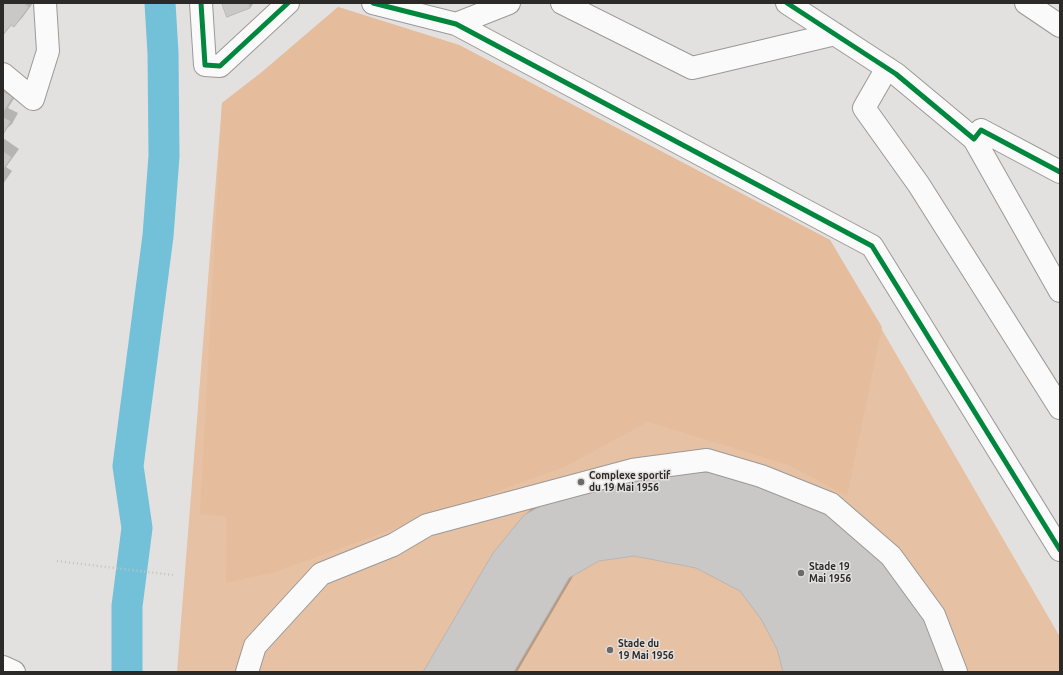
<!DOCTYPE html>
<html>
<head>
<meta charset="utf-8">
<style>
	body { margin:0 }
	#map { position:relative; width:1063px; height:675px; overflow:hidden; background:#e3e1df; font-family:Ubuntu,sans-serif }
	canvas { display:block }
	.frame { position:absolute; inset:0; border:4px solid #2b2a29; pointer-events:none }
</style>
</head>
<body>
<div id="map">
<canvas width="1063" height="675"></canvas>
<div class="frame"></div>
</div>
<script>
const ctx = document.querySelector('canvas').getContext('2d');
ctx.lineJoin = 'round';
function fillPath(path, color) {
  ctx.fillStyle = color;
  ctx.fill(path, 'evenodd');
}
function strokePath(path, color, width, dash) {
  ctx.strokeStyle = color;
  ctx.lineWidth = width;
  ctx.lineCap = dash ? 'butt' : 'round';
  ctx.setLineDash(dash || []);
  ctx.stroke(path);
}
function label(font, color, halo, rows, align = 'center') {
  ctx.font = font + ' Ubuntu,sans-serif';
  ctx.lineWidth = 3;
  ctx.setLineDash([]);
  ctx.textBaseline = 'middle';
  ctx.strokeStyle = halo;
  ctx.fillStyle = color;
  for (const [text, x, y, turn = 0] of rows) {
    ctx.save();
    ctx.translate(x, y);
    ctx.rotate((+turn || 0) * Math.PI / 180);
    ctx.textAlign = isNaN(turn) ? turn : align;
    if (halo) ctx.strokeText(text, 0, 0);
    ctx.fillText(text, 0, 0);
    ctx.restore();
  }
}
const green = new Path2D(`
	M338,7L459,45L830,240L1060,637V672H177L222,103L262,72Z`);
const forest = new Path2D(`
	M338,7L459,45L830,240L882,327L847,496L789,465L648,422L564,467L275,572L226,583L227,517L200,514L222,103L262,72Z`);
const shadow = new Path2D(`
	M3,3H33L22,18L14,26L12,24L3,35Z
	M223,3H254L250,8Z
	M3,69L20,89L8,108L18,113L12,124L4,131Z
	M3,138L19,149L6,167L12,171L3,184Z
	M734,464L886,540L957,672H784L778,649L762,618L741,590L697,567L634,554L599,560L575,573L517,672H424L525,515L535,505Z`);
const river = new Path2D(`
	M127,672V606L137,528L128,466L158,236L164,156L163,53L160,3`);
const building = new Path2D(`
	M3,3H24L29,7L14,27L11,25L3,35Z
	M222,3H250L249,4L250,8L227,17Z
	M3,81L9,85L4,92L13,97L3,113Z
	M3,117L11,121L4,133L3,132Z
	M3,151L12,157L3,170Z
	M666,471L723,473L765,483L839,518L908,589L939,649L944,672H783L777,649L761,619L740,591L696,568L634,556L599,561L569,578L514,672H423L493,553L524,515L557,497Z`);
const path = new Path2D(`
	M57,561L173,575`);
const minor = new Path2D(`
	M201,3L205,65L220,66L288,3
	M373,3L456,24L872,246L1060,550
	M562,3L692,68L835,34
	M787,3L896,74L974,139L981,130L1060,172
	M1026,3L1060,26
	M456,24L509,3
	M887,68L864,108L919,185L1060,408
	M3,74L33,99L48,51L45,3
	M974,139L1060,291
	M3,667L14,672
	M247,672L255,646L321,574L393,545L427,525L632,470L707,460L761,476L831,504L891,556L934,615L956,672`);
const cycleway = new Path2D(`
	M201,3L205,65L220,66L288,3
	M373,3L456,24L872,246L1060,550
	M787,3L896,74L974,139L981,130L1060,172`);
const markers = [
	[581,482,4,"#6b6a69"],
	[801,573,4,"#6b6a69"],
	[610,650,4,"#6b6a69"]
];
const poiNames = [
	["Complexe sportif",589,476],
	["du 19 Mai 1956",589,488],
	["Stade 19",809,567],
	["Mai 1956",809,579],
	["Stade du",618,644],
	["19 Mai 1956",618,656]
];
fillPath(green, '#e7c1a3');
fillPath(forest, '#e5bd9c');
fillPath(shadow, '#0003');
strokePath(river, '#73c0d9', 31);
fillPath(building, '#c9c8c7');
strokePath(building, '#b8b6b5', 1);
strokePath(minor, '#9a9998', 24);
strokePath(path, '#c3c2c2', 2.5, [1, 3]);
strokePath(minor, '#fbfafa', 22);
strokePath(cycleway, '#00873e', 5);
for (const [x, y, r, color] of markers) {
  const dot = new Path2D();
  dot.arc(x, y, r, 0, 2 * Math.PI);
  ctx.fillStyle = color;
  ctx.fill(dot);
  strokePath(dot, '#e4e0de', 1.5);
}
label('bold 10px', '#2b2a29', '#e4e0de', poiNames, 'left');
</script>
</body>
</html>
